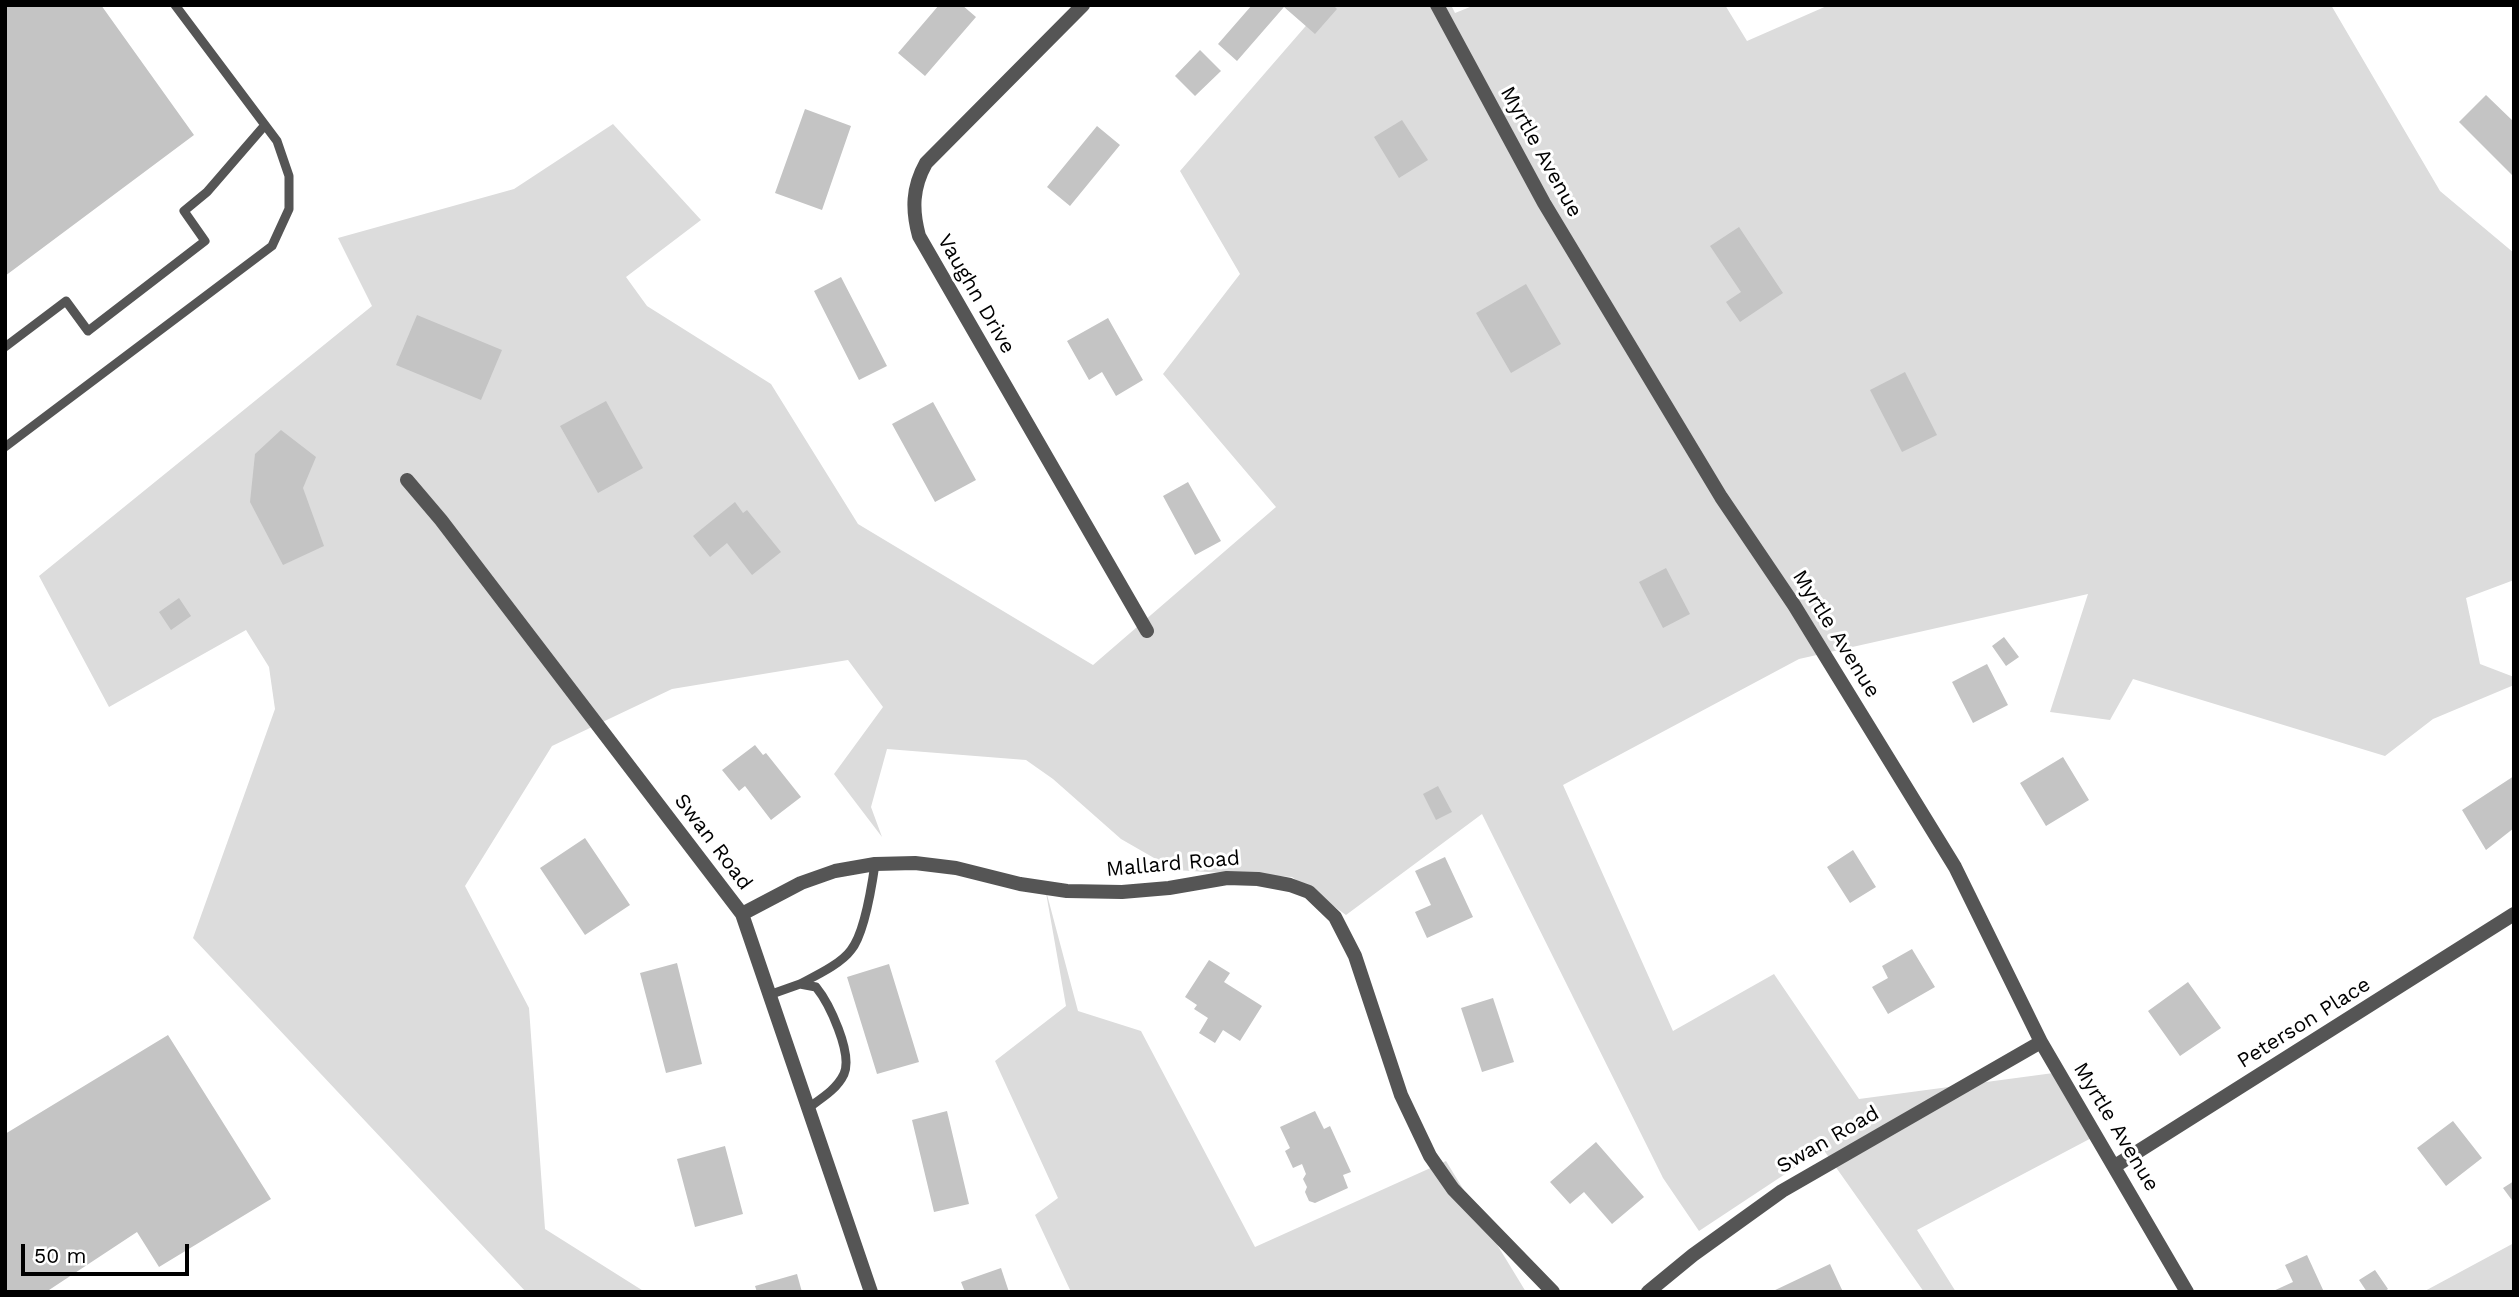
<!DOCTYPE html>
<html>
<head>
<meta charset="utf-8">
<style>
	body { margin:0 }
	#map { position:relative; width:2519px; height:1297px; overflow:hidden; background:#fff; font-family:"Work Sans",sans-serif }
	canvas { display:block }
	.frame { position:absolute; inset:0; border:7px solid #000; pointer-events:none }
	.scale { position:absolute; left:21px; top:1244px; width:168px; height:32px; box-sizing:border-box; border:4px solid #000; border-top:0; padding-left:9px; font-size:21px; line-height:24px; white-space:nowrap; color:#000; -webkit-text-stroke:5px #fff; paint-order:stroke }
</style>
</head>
<body>
<div id="map">
<canvas width="2519" height="1297"></canvas>
<div class="frame"></div>
<div class="scale">50 m</div>
</div>
<script>
const ctx = document.querySelector('canvas').getContext('2d');
ctx.lineJoin = 'round';
function fillPath(path, color) {
  ctx.fillStyle = color;
  ctx.fill(path, 'evenodd');
}
function strokePath(path, color, width, dash) {
  ctx.strokeStyle = color;
  ctx.lineWidth = width;
  ctx.lineCap = dash ? 'butt' : 'round';
  ctx.setLineDash(dash || []);
  ctx.stroke(path);
}
function label(font, color, halo, rows, align = 'center') {
  ctx.font = font + ' "Work Sans",sans-serif';
  ctx.lineWidth = 6;
  ctx.setLineDash([]);
  ctx.textBaseline = 'middle';
  ctx.strokeStyle = halo;
  ctx.fillStyle = color;
  for (const [text, x, y, turn = 0] of rows) {
    ctx.save();
    ctx.translate(x, y);
    ctx.rotate((+turn || 0) * Math.PI / 180);
    ctx.textAlign = isNaN(turn) ? turn : align;
    if (halo) ctx.strokeText(text, 0, 0);
    ctx.fillText(text, 0, 0);
    ctx.restore();
  }
}
const green = new Path2D(`
	M1324,5H1451L1455,13L1475,5H1725L1747,41L1829,5H2331L2440,191L2514,253V580L2466,598L2480,664L2514,677V685L2433,719L2385,756L2133,679L2110,720L2050,712L2088,594L1799,659L1563,785L1673,1031L1774,974L1859,1099L2061,1072L2099,1134L1917,1230L1956,1292H1924L1823,1149L1699,1231L1663,1178L1482,814L1346,915L1292,877L1175,870L1121,839L1053,779L1026,760L887,749L871,807L882,837L834,774L883,707L848,660L672,689L552,746L465,886L529,1008L545,1229L645,1292H526L193,938L275,709L269,667L246,630L109,707L39,576L372,306L338,238L514,189L613,124L701,220L626,277L647,306L771,384L858,524L1093,665L1276,507L1163,374L1240,274L1180,171Z
	M1045,887L1078,1011L1141,1031L1255,1247L1446,1161L1526,1292H1071L1035,1215L1058,1198L995,1061L1066,1006Z
	M2514,1243V1292H2423Z`);
const building = new Path2D(`
	M5,5H101L194,135L5,276Z
	M939,5H962L976,17L925,76L898,53Z
	M1252,5H1333L1337,9L1315,34L1284,7L1237,61L1218,44Z
	M1200,50L1221,71L1195,96L1175,76Z
	M2486,95L2514,122V177L2459,122Z
	M805,109L851,126L822,210L775,193Z
	M1402,120L1428,160L1399,178L1374,137Z
	M1097,126L1120,145L1070,206L1047,187Z
	M1739,227L1783,293L1740,322L1726,302L1741,292L1710,246Z
	M841,277L887,366L859,380L814,291Z
	M1526,284L1561,344L1511,373L1476,313Z
	M417,315L502,350L481,400L396,365Z
	M1108,318L1143,380L1116,396L1102,372L1089,380L1067,341Z
	M1905,372L1937,435L1902,452L1870,390Z
	M606,401L643,468L598,493L560,426Z
	M933,402L976,480L935,502L892,424Z
	M281,430L316,457L303,488L324,546L283,565L250,502L255,454Z
	M1188,482L1221,541L1195,555L1163,496Z
	M735,502L743,513L747,510L781,552L752,575L727,543L710,557L693,536Z
	M1666,568L1690,614L1663,628L1639,582Z
	M179,598L191,616L171,630L159,612Z
	M2004,637L2019,657L2006,666L1992,646Z
	M1987,664L2008,705L1973,723L1952,682Z
	M755,745L763,755L766,753L801,797L771,820L745,786L739,791L722,770Z
	M2063,757L2089,800L2046,826L2020,783Z
	M2514,776V828L2486,850L2462,810Z
	M1438,786L1452,812L1436,820L1423,794Z
	M585,838L630,905L585,935L540,868Z
	M1853,850L1876,887L1850,903L1827,867Z
	M1445,857L1473,917L1427,938L1415,912L1431,905L1415,871Z
	M1912,949L1935,987L1888,1014L1872,987L1888,978L1882,966Z
	M1209,960L1230,973L1224,982L1262,1006L1240,1041L1223,1030L1215,1043L1199,1033L1208,1018L1194,1009L1197,1005L1185,997Z
	M677,963L702,1064L666,1073L640,973Z
	M889,964L919,1062L877,1074L847,977Z
	M2188,982L2221,1028L2180,1056L2148,1011Z
	M1493,998L1514,1062L1482,1072L1461,1008Z
	M168,1035L271,1199L159,1267L137,1232L46,1292H5V1134Z
	M947,1111L969,1204L934,1212L912,1120Z
	M1315,1111L1324,1129L1330,1126L1351,1172L1343,1175L1348,1188L1315,1203L1309,1201L1305,1192L1307,1187L1303,1179L1306,1174L1302,1164L1293,1168L1285,1151L1290,1148L1280,1127Z
	M2453,1121L2482,1158L2446,1186L2417,1148Z
	M1596,1142L1644,1197L1612,1224L1584,1192L1570,1204L1550,1182Z
	M725,1146L743,1214L695,1227L677,1159Z
	M2514,1181V1203L2503,1188Z
	M2307,1255L2324,1292H2271L2293,1282L2285,1265Z
	M1830,1264L1843,1292H1771Z
	M1001,1268L1009,1292H965L961,1282Z
	M2375,1270L2388,1289L2384,1292H2367L2359,1280Z
	M797,1274L802,1292H757L755,1286Z`);
const lane = new Path2D(`
	M5,347L66,301L88,331L205,241L184,211L207,192L265,125
	M5,447L272,246L289,209V176L277,141L175,5
	M800,984C815,976 841,964 851,950C864,934 872,885 875,864
	M769,995L800,984L816,987C829,1003 853,1053 844,1074C837,1089 822,1098 808,1108`);
const street = new Path2D(`
	M1083,5L926,163C912,188 912,210 919,236L1147,631
	M1437,5L1544,203L1721,497L1794,605L1955,867L2041,1042L2187,1292
	M407,480L441,520L742,914L871,1292
	M742,914L801,883L835,871L875,864L915,863L956,868L1020,884L1067,891L1122,892L1169,888L1227,878L1258,879L1290,885L1309,892L1335,917L1355,956L1401,1095L1430,1156L1453,1189L1553,1292
	M2115,1166L2514,914
	M1648,1292L1693,1255L1782,1191L2041,1042`);
const streetNames = [
	["Myrtle Avenue",1541,152,61],
	["Vaughn Drive",976,294,60],
	["Myrtle Avenue",1836,634,58],
	["Swan Road",713,842,53],
	["Mallard Road",1173,864,-5],
	["Peterson Place",2304,1023,-32],
	["Myrtle Avenue",2116,1127,59],
	["Swan Road",1828,1140,-30]
];
fillPath(green, '#dcdcdc');
fillPath(building, '#c4c4c4');
strokePath(lane, '#555', 9);
strokePath(street, '#555', 14);
label('21px', '#000', '#fff', streetNames);
</script>
</body>
</html>
